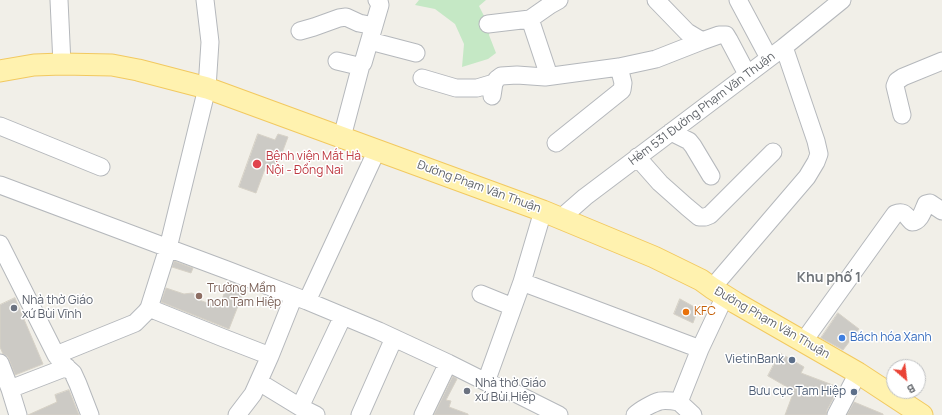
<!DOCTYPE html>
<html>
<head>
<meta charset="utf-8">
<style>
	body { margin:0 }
	#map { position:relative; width:942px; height:415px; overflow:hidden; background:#f1efe8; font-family:Manrope,sans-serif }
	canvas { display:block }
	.north { position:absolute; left:886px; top:359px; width:40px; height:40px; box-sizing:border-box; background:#fff; border:1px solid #bfc1c3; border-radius:50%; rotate:152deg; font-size:11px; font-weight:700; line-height:16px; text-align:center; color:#5f6368 }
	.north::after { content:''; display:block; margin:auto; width:14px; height:18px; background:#ea4335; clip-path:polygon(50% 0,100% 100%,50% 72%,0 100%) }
</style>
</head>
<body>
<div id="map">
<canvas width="942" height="415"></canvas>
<div class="north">B</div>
</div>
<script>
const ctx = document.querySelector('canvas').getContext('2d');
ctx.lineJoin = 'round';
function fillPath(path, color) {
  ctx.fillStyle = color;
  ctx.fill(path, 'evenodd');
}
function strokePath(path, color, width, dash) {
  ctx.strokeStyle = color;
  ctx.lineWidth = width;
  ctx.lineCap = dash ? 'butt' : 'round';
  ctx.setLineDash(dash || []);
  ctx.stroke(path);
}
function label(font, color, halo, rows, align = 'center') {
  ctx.font = font + ' Manrope,sans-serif';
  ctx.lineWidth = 3;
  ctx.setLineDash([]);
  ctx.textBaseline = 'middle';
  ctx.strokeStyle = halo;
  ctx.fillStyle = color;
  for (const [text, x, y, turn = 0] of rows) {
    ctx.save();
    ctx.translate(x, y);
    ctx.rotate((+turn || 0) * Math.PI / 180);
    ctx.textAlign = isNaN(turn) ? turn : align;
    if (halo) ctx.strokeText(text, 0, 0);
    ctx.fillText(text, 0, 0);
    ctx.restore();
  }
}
const green = new Path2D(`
	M419,0H486L479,6L490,28L489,35L496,53L488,59L462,67L464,44L455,24L435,9L415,5Z`);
const building = new Path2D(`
	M258,134L275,140L278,134L288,137L276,169L266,166L256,193L239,187Z
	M174,261L193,268L191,273L172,267Z
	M229,281L245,288L229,329L161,302L166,288L184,294L192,293L194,294L199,300L219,307Z
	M15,298L43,364L15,375L9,359L7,356L3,354L0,347V305Z
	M680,299L698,309L693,323L674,314Z
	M838,313L859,329L843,350L821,338Z
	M780,353L804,367L801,373L838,387L836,393L827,410L826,415H785L794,391L768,376Z
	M453,376L457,379L446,400L451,401L449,407L468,414V415H434Z
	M69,390L79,415H28L57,402L55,395Z
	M854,402L883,414V415H847Z`);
const minor = new Path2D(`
	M59,0L62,64
	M656,0L687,32L702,41L719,35H726L729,40L747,74
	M738,0L769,58
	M530,19L549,76
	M488,24L530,19L550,5L559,0
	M300,31L314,27L339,18L346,17L359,23L374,26
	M370,41L416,53
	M337,61L358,66L363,63L380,5L379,1L377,0
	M422,78L456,88H477L494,83
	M492,96L494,83L497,79L501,76L517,75L545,77L619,67L656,59L702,41
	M902,115L895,86L897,81L903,77L942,61
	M0,126L101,167
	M671,132L689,141L693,146L711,176
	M342,137L361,65
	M556,143L622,90L623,83L619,67
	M637,157L660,183L687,207L699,217H705L710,215L773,152
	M0,185L168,248L227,270L307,301L379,331L448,363L486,382L515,393L559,415
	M561,218L585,197L784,47L842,0
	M0,244L56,355L63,364L73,373L78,384L90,415
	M522,282L700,349
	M712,288L807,177L816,162L819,154L816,141L784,47
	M481,294L513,307
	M307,301L377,150
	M149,308L221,337L270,356L294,296
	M803,342L895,214C904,210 906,216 912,222C920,222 923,211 926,204L930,203L942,211
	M56,355L135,323L146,312L149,308L168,248L207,88L210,42L205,0
	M0,363L10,389L18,415
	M259,382L300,407L316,415
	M486,382L522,282L543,211
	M10,389L67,367
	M300,407L343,316
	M237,415L253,394L270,356
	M360,415L394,338
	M423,415L448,363
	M635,415C640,410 653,403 660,401C666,400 673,401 679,402
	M693,415L679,402L700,349L725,296
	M836,415L858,373`);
const major = new Path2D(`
	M0,71L34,65L62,64L112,65L138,70L207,88L543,211L654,257L701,280L712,288L736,303L858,373L922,415`);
const markers = [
	[257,164,5,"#e0444e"],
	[199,296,4,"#8d6e63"],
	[14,308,4,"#6b7280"],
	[686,312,4,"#e8710a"],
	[842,338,4,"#3f7fe0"],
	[792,360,4,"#5c6f8a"],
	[467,391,4,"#6b7280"],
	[854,392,4,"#5c6f8a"]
];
const streetNames = [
	["Hẻm 531 Đường Phạm Văn Thuận",702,109,-37],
	["Đường Phạm Văn Thuận",479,187,20],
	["Đường Phạm Văn Thuận",772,323,30]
];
const healthNames = [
	["Bệnh viện Mắt Hà",266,157],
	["Nội - Đồng Nai",266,171]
];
const educationNames = [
	["Trường Mầm",207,289],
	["non Tam Hiệp",207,303]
];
const worshipNames = [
	["Nhà thờ Giáo",22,301],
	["xứ Bùi Vĩnh",22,315],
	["Nhà thờ Giáo",475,384],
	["xứ Bùi Hiệp",475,398]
];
const foodNames = [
	["KFC",694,312]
];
const shopNames = [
	["Bách hóa Xanh",850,338]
];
const serviceNames = [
	["VietinBank",784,360],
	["Bưu cục Tam Hiệp",846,392]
];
const quarterNames = [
	["Khu phố 1",829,278]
];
fillPath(green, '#c5e8c5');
fillPath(building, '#cccac5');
strokePath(building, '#d6d1c6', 1);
strokePath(minor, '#b5b8bc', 19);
strokePath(major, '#f2c960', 23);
strokePath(minor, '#fff', 17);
strokePath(major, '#fff2af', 21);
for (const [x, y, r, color] of markers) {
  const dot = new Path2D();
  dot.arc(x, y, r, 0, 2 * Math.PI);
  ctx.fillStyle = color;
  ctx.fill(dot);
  strokePath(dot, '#fff', 1.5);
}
label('12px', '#5f6368', '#fff', streetNames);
label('12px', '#be3a42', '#fff', healthNames, 'left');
label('12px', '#785e54', '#fff', educationNames, 'left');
label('12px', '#5b616d', '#fff', worshipNames, 'left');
label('12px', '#c56008', '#fff', foodNames, 'left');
label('12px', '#366cbe', '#fff', shopNames, 'left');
label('12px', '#4e5e75', '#fff', serviceNames, 'right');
label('bold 14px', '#70757a', '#fff', quarterNames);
</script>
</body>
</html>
